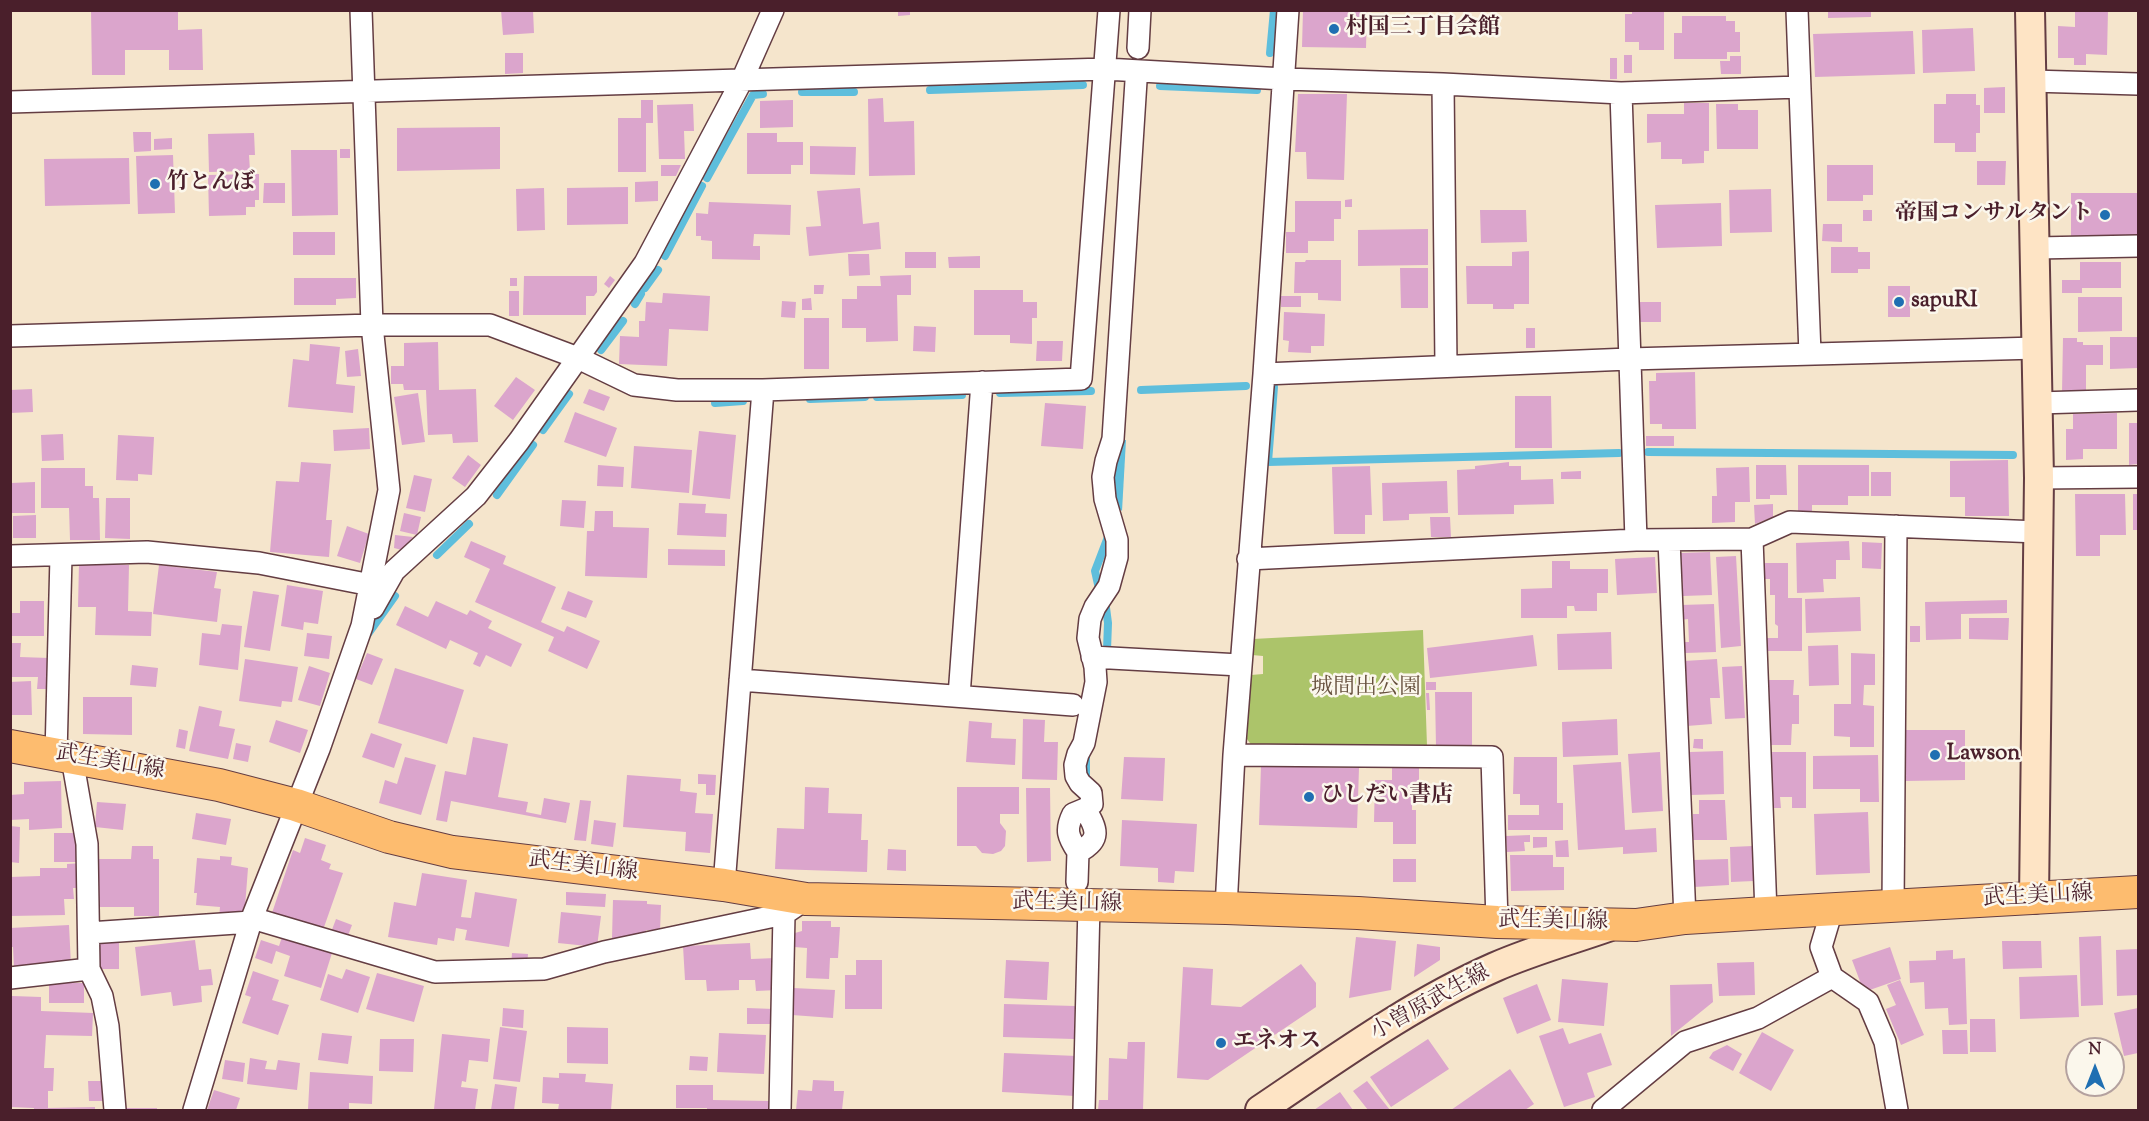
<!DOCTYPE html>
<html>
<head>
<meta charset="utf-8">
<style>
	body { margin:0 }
	#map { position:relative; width:2149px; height:1121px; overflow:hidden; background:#f5e5cc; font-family:"Sorts Mill Goudy",serif }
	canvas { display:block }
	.frame { position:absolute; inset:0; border:12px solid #4a1f2b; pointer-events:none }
	.north { position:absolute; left:2065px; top:1037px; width:60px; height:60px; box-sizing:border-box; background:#fbf7ec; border:2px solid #b4a19f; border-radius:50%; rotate:0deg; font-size:16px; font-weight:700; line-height:24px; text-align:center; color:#4a1f2b }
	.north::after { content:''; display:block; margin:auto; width:21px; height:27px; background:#1f6fb2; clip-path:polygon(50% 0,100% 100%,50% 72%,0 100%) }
</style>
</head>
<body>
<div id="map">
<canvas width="2149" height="1121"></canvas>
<div class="frame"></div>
<div class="north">N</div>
</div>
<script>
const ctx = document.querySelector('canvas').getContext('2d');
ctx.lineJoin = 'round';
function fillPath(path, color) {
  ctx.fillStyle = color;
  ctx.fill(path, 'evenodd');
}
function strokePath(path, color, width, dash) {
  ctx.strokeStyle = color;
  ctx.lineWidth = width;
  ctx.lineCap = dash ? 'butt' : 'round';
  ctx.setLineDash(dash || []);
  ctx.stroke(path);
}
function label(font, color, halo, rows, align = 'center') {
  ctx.font = font + ' "Sorts Mill Goudy","Noto Serif JP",serif';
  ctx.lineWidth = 5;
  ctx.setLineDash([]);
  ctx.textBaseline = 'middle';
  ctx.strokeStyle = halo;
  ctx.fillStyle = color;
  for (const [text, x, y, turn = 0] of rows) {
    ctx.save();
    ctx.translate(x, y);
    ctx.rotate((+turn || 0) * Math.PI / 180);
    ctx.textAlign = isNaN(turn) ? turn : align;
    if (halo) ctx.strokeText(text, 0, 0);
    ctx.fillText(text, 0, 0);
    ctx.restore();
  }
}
const green = new Path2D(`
	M1423,630L1427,746H1252L1247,739L1251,675L1263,674V656L1252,655L1253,639Z`);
const water = new Path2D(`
	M1125,440H1126L1122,511C1105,498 1114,456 1125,440Z`);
const stream = new Path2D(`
	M1270,53L1274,10
	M1160,86L1257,90
	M930,90L1083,85
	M802,92H854
	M707,178L753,95L763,94
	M665,256L702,186
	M645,288L658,270
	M635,304L641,294
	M601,350L623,321
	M1274,387L1268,462L1619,453
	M1141,390L1246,386
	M1000,393L1091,391
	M877,397L962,395
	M810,399L865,397
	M715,403L743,401
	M543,430L569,394
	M1648,452L2013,455
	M497,495L533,445
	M437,555L469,524
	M1099,589L1095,571L1108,537
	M1105,600L1108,623L1107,650
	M368,634L395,596
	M1086,780V754`);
const building = new Path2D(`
	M91,10H178V30L202,29L203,70H169V50H125V75H92Z
	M501,10H533L534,33L503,35Z
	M898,10H910V15L898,16Z
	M1303,10H1367L1366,48L1302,47Z
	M1632,10H1664V50H1639V42H1625V14H1632Z
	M1828,10H1871V17L1828,18Z
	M2075,10H2108L2107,55L2086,54V65H2074V58H2058V26L2075,27Z
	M1682,16H1726V21H1735V32H1740V52H1727V59H1674V33H1682Z
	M1973,28L1975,71L1923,73L1922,30Z
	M1913,31L1915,74L1815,77L1813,34Z
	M505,53H523V73L505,74Z
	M1624,55H1632V73H1624Z
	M1730,56H1741V74H1721L1720,61H1730Z
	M1610,58H1617V79H1610Z
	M2005,87V113H1984V88Z
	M1298,94H1347L1344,180L1307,179L1306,152H1295Z
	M1946,94H1976V105H1980V133H1976V152H1955V143H1934V104H1946Z
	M883,98L884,122L914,121L915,175L869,176L868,99Z
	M641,100H653V123H646V172H618V118H641Z
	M793,100V127L760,128V101Z
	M1684,103H1709V151H1704V163L1682,164V159H1661V142L1647,143V114H1684Z
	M693,104L694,131H684L685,159H659L657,105Z
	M1716,104H1738V110H1758V149H1717Z
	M500,127V169L397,171V128Z
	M133,132H151V151L134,152Z
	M254,133L255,155H249L250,171L209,172L208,134Z
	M747,133H777V142H803V165H791V174H747Z
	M172,138V149L154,150V139Z
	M810,146L856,147L855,175L810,174Z
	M340,149H350V158H340Z
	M291,150H337L338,215L292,216Z
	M173,155L175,213L138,214L136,156Z
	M129,158L130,204L45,206L44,159Z
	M1977,161H2006L2005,185H1977Z
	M661,165H681L676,176H661Z
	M1827,165H1873V195H1863V201H1827Z
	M259,174V200H255V207H246V215L209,216L208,175Z
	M658,181V201L635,202V182Z
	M264,183H285V203H263Z
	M628,187V224L567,225V188Z
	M544,188L545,230L517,231L516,189Z
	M860,188L863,224L879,222L881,249L809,256L806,227L821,226L817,191Z
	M1771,189L1772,232L1730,233L1729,190Z
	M2071,193H2138V237H2071Z
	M1352,199V207H1345V200Z
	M1295,201H1341V219H1334V241H1308V253H1286V232H1295Z
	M709,202L791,205L790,235L754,234L753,246H760V260L712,259V241L701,240V236H696V213L708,214Z
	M1721,203L1722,246L1657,248L1655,205Z
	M1480,210H1526L1527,242L1481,243Z
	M1863,210H1872V221H1863Z
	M1823,224H1842V242L1822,241Z
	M1428,229V265L1358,266V230Z
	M293,232H335V255H293Z
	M1831,247H1858V252H1870V269H1858V273H1831Z
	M1529,251V304H1514V309H1493V304H1467L1466,266H1512V252Z
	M905,252H936V268H905Z
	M848,254H869L870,275L849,276Z
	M980,256V268H949L948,257Z
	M1306,260H1341V301L1318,300V293H1294L1295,262H1305Z
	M2080,262H2121V288H2082V293H2062V280H2080Z
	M1400,268H1428V308H1401Z
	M911,275V295H897L898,341L866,342V328H842V299H857V286H881L880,276Z
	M524,276H597V292L594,296H586V315H523Z
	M610,276L615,280L609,288L604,284Z
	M294,278H356V298L336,299V305H294Z
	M510,278H517V286H510Z
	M814,285H824L823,294H814Z
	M1888,286H1910V317H1888Z
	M974,290H1023V302H1037V318H1032V344L1010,343V335H974Z
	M509,291H519V316H509Z
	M663,293L710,296L708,331L669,329L667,366L619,364L620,336L639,337V321H645L646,302L662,303Z
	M1281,296H1301V307H1281Z
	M2078,297H2122V331L2078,332Z
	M811,298L812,310H802V299Z
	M782,301L796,302L795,318L781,317Z
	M1639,302H1661V322H1639Z
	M1284,312L1325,314L1324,346H1311V353L1288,352L1289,341L1283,340Z
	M804,318H829V369H804Z
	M914,326L936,327L935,352L913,351Z
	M1526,328H1535V348H1526Z
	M2110,337H2138V368L2110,369Z
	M2063,338H2077V342H2083V345H2103V365H2086V393H2062Z
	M1037,341H1063L1062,361H1036Z
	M438,342L439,390L476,389L478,442L453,443L452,434L428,435L426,390H404L403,384H391V366H404V343Z
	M310,344L340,347L336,384L355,386L353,413L288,407L293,359L309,361Z
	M358,349L361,376L347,377L345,351Z
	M1695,372L1696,429H1662V424H1650L1649,381H1656V373Z
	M516,377L535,390L513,420L494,406Z
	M32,389L33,412L10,413V390Z
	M589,389L610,397L604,411L583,403Z
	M418,393L425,442L402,445L394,397Z
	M1515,396H1551L1552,448H1515Z
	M1045,403L1086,406L1083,449L1041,446Z
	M575,412L617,428L606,457L564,442Z
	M2117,413V449H2083V459L2066,460V429H2073V414Z
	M2129,423H2138V464L2129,465Z
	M369,428L370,449L334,451L333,430Z
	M699,431L736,435L730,499L692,495Z
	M63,434L64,460L42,461L41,435Z
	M118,435L154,437L152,475L138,474V481L116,480Z
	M1646,436H1674V446H1646Z
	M634,446L692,450L689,493L631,488Z
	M468,455L481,465L465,487L452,478Z
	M2008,460L2009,516H1965V497H1950V461Z
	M301,462L331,464L326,520H332L329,557L270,552L276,481L299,482Z
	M1509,462V466H1521V480L1553,479L1554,504L1514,505V514L1458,515L1457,470L1475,469V466Z
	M598,465L624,467L623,487L597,486Z
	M1756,465H1786L1787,495H1770V499H1756Z
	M1798,465H1869V496H1848V505H1812V512H1798Z
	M1370,466L1372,515H1365V534H1334L1332,467Z
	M1749,467L1750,502H1735V522L1712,523V496H1717L1716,468Z
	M41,468H85V486H93V498H99L100,540H70L69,508H41Z
	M1581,471V479H1561V472Z
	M1871,472H1891V496H1871Z
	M414,475L432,479L425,512L406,508Z
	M1447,481L1448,513L1409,514V520L1383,521L1382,483Z
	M35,482V513H12L11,483Z
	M2075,494H2125L2126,535H2100V556H2076Z
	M2133,494H2138V530H2133Z
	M106,498H130V539L105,538Z
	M562,500L586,501L584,528L560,526Z
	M679,503L706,504L705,513L727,514L726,537L677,535Z
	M1773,504V517L1755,524L1754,505Z
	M595,511H613V527L649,528L647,578L585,576L587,531H594Z
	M404,513L421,517L417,535L400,531Z
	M36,515V538H13V516Z
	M1430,517H1450L1451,537H1431Z
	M347,526L369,534L360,563L337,556Z
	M395,535L413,537L402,550L394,548Z
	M471,541L506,556L503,564L556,587L541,622L564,632L567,626L600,641L587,669L548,651L554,637L475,602L490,569L464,557Z
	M1849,541L1850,560H1836V579H1823L1824,592L1797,593L1796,543Z
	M1862,542L1882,543L1881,569L1862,568Z
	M668,549L725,550V566L668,565Z
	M1710,552L1712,595L1683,596L1681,553Z
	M1736,556L1741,646L1721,648L1716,557Z
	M1655,557L1657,593L1617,595L1615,559Z
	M1552,561H1570V569H1608V593H1597V611H1575L1574,606H1567V618H1521V589L1552,588Z
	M79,563L129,565L128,611L152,612L151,636L95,635L96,607H78Z
	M1765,563H1788V598H1802V651H1763V638H1778V626L1775,624V595H1770V579H1765Z
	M159,565L217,572L214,588L221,589L217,622L153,614Z
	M287,585L323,591L318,624L304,622L303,630L281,626Z
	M253,591L279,595L270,651L244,647Z
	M568,591L593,601L586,618L561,609Z
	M1860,597L1861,631L1806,633L1805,599Z
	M2007,600V613L1961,614V639L1926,640L1925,602Z
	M20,601H44V636H10V613H20Z
	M436,601L467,615L470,610L492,621L488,628L522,644L511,667L486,655L480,667L473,664L478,653L450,640L446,649L396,625L405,606L428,617Z
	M1714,604L1716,652L1685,653V642H1689L1688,619L1681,620V605Z
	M1969,618H2009L2008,640L1969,639Z
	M222,624L242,626L238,670L199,665L202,633L220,635Z
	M1910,626H1920V642H1910Z
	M1611,632L1612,669L1558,670L1557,634Z
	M307,633L332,636L329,659L304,656Z
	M1533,635L1537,666L1430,678L1427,648Z
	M10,643H21L20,657L49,658L48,689H37L38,677H10Z
	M1838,645L1839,685L1809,686L1808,646Z
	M367,653L383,659L372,685L356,679Z
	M1851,653L1875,654V685H1864L1863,705L1874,706V747H1850V737L1834,736V704H1851Z
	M245,659L298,667L292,702L282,701L281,707L239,701Z
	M1717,659L1720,698H1710L1712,724L1687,726L1684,661Z
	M132,665L158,668L156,687L130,685Z
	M309,666L330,673L320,706L298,700Z
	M1742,666L1745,718L1725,719L1722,667Z
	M395,668L464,690L447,744L378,723Z
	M1769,680H1794L1793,695H1799V724H1792L1791,745H1771V729H1768Z
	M31,681L32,715H10V682Z
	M1426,682H1436V690H1426Z
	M1435,692H1472V747H1436Z
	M1426,693H1429L1430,710H1427Z
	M83,697H132V735L83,734Z
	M199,706L222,711L219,726L235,729L228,759L189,751Z
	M1023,719L1045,720L1044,742H1058L1057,780L1022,779Z
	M1617,719L1618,755L1563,757L1562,722Z
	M276,720L308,730L300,753L269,742Z
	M969,721L992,723L991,738L1016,739L1015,765L966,762Z
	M179,729L188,731L185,749L176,747Z
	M1905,730H1965V780L1905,781Z
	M371,733L402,744L394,768L362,757Z
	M473,737L508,744L498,797L528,802L526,812L541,815L544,798L570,803L566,823L451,801L447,822L436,820L445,771L466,775Z
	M1694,739H1703V749L1693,748Z
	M236,743L251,746L248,762L233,759Z
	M1723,751L1724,794L1691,795L1690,752Z
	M1660,752L1663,811L1632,813L1628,754Z
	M1772,752H1806V808H1792V797H1780L1781,808H1772Z
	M1878,755L1879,802H1860V789H1813V756Z
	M405,757L436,765L421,815L379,803L385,780L397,784Z
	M1124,757L1165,758L1163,801L1121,799Z
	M1514,757H1557V803H1563V830H1508V815H1539V805H1520V794H1513Z
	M1621,762L1625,830L1656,828L1657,852L1623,854V847L1578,850L1573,765Z
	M1261,766L1359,768L1357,828L1259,825Z
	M1392,766H1419V783H1412V810H1416V844H1393V822H1374L1375,780H1392Z
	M698,774L716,775L715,795H706V784H698Z
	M627,775L681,779L680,791L697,793L695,813L713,814L710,853L685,851L686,832L623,827Z
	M61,781L62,828L29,830V819L10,820V795L24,794V782Z
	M805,787L829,788L828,813L862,814L861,840H868L867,872L775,869L777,828L804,829Z
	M957,787H1019V814H1000V823L1006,831L1005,846L1001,851L993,854L982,853L976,846H957Z
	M1026,788H1050L1051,861L1027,862Z
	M580,800L591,801L586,841L574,840Z
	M1699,800H1725L1727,840H1693V814H1699Z
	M97,802L126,804L123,830L95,827Z
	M1868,812L1870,873L1816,875L1814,814Z
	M196,813L231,819L226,845L192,839Z
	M594,820L616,823L613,847L591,844Z
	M1122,820L1197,824L1194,872L1175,871L1174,883L1158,882V868L1120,866Z
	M10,826L20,827L19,863L10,862Z
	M54,833H81L80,862H54Z
	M1530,835V842H1524L1525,851L1507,852L1506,836Z
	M1533,837H1547V847L1533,848Z
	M305,838L326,845L321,860L331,864L329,869L343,873L323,930L272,913L293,850L300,853Z
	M1568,840L1569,857H1556L1555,841Z
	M132,846H153V859H159V916H134V907H96V859H131Z
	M1753,846L1754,881L1731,882L1730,847Z
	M888,849L906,850V871L887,870Z
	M1510,855H1553V867H1564V890L1511,891Z
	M220,856L232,857L231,865L248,868L244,920L219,918L220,907L196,905L197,893H194L197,858L220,860Z
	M1393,859H1416V882H1393Z
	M1728,859L1729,885L1694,887L1693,860Z
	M83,863L84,888H73L74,899H64L65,915L10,916V877L40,876V868H67V864Z
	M422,873L467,880L461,917L471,918L475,892L517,899L509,947L465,940L467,930L456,928L454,941L438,938L437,945L388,937L394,902L416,906Z
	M566,892L606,894L605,907L566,905Z
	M613,900L647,901V904L661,905L660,931L646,930L645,939L612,938Z
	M561,912L601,916L597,947L558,943Z
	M336,919L352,925L346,941L330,935Z
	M802,921H831V927H840L838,958H830L829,979L806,978L807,948L794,947L795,933L802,931Z
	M69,925L71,965L14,968L13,947H10V928Z
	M2101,936L2103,1005L2081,1006L2079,937Z
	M282,937L332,953L321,988L284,976L290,956L276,951L272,964L255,958L261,940L279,946Z
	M1356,937L1396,941L1391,990L1349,998Z
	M195,940L199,970L211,969L213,985L201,986L202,1002L173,1006L171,992L141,996L135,947Z
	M2002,941H2041L2042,968L2003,969Z
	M98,942H119V969H98Z
	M750,943L751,959L776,958L778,990L756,991L755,980H739V990L707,991L706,980H685L683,946Z
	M1417,944L1440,947V960L1414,977Z
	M1890,947L1901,979L1864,992L1852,960Z
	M2138,949V995L2117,996L2116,950Z
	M1953,950V959L1965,958L1967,1024L1949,1025L1948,1008L1925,1009L1924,982L1910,983L1909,961L1936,960V951Z
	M512,953L528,954L527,967L511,966Z
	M856,960H882V1009H845V975H856Z
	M1006,960L1049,962L1047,1000L1004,998Z
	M1754,962L1755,995L1719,996L1717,963Z
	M1301,964L1316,983V1007L1208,1080L1177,1078L1183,967L1213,969L1211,1005L1241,1007Z
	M346,969L370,977L358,1013L320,1000L328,974L342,979Z
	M253,971L279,980L272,1000L289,1005L278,1035L242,1023L251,997L245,995Z
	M377,973L424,986L414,1022L366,1009Z
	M2077,975L2079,1017L2020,1019L2019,977Z
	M1562,979L1608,983L1604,1026L1558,1022Z
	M1900,980L1924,1035L1901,1045L1886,1009L1896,1005L1887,985Z
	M49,983H84V1003H49Z
	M1537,984L1551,1020L1517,1034L1503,998Z
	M1712,984L1713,1002L1671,1036L1670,985Z
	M793,988L835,990L833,1018L792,1015Z
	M12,996L41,997V1011L93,1013L92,1036L46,1035L44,1068H54L53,1091H48V1108L95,1107V1110H34V1108L10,1107Z
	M1004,1004L1075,1006L1074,1039L1003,1037Z
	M503,1008L524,1010L523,1028L502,1026Z
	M747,1008L774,1009V1024H747Z
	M2138,1008V1053L2124,1056L2114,1013Z
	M1970,1019H1995L1996,1052H1970Z
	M500,1027L527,1031L520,1082L493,1079Z
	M567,1027L608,1028V1064L567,1063Z
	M1563,1028L1569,1044L1601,1033L1612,1065L1587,1073L1595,1097L1564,1107L1539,1036Z
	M1942,1030H1967L1968,1054H1943Z
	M1762,1032L1794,1050L1771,1091L1739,1073Z
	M322,1033L352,1036L348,1064L318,1060Z
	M719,1033L766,1035L764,1074L717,1072Z
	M442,1034L490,1039L488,1062L469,1060L466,1082L462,1081L461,1087L478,1089L475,1110L434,1109Z
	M380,1039H414L413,1072L379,1071Z
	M1428,1039L1449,1069L1391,1107L1370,1077Z
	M1128,1042H1145L1143,1110H1098L1099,1100H1108L1109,1058L1127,1059Z
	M1727,1045L1742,1054L1733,1071L1709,1058L1713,1052Z
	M1004,1053L1077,1056L1075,1096L1002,1092Z
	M690,1056L708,1057L707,1071L689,1070Z
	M250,1058L267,1061L265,1069L276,1070L278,1060L300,1063L297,1090L247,1084Z
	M225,1060L245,1063L243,1082L222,1079Z
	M1510,1069L1534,1104L1525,1110H1451Z
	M310,1072L373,1076L372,1104L349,1103V1110L308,1109Z
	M559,1073L586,1074L585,1082L613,1084L611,1110H558L559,1104L542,1103L543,1077L559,1078Z
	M813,1080L834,1081V1091H844L842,1110H796L798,1090L812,1091Z
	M88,1081H104V1101H89Z
	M1367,1081L1390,1110H1368L1353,1091Z
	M495,1084L517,1087L514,1110H491Z
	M676,1085H713V1100L769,1101V1110H707V1108H676Z
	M214,1090L240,1098L236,1110H207Z
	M1340,1092L1353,1110H1314Z
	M124,1108H157V1110H124Z`);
const street = new Path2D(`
	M1797,10L1810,354
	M1138,48L1140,10
	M2031,81L2138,84
	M1443,84L1446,366
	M1621,93L1636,540
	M10,102L1105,69L1284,79L1443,84L1621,93L1799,87
	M2036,248L2138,246
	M10,336L372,325H490L578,358L634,385L677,390H763L1081,379L1109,10
	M1264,374L1629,359L2037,348
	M2038,403L2138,400
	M2039,478L2138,477
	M1752,539L1766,913
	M1669,540L1685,918
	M10,556L147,552L259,563L371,585
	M1248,559L1636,540L1752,539L1790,522L2038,532
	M373,608L394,571L476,496L519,441L645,263L742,80L773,10
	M1092,657L1240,665
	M740,680L1073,705
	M959,696L982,382
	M56,755L61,556
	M1234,755L1492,757L1497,922
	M72,758L87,844L89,969L102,996L108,1026L115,1110
	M1078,852C1068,837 1065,830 1073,814L1085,809
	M1077,882L1078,852C1102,840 1097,829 1085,809L1092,804L1091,793L1080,783L1076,776L1075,765L1078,754L1084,743L1096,682L1095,667L1088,638L1090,619L1095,607L1109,586L1117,557V540L1105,499L1103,477L1106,461L1113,439L1136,81
	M724,885L763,390
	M1893,907L1896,526
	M1226,908L1234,755L1264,374L1288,10
	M1832,910L1821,947L1832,977L1868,1002L1885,1042L1897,1110
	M252,918L435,972L544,969L604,952L784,914L806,899
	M89,933L251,922
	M10,978L89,969
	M194,1110L252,918L319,749L362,626L389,490L372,325L361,10
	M780,1110L784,914
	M1084,1110L1089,905
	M1603,1110L1685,1042L1758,1018L1832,977`);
const secondary = new Path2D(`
	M2030,10L2039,478L2034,899
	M1260,1110C1336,1059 1411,1004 1495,967C1531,951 1571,940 1608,927`);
const primary = new Path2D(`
	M10,746L219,785L296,805L389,837L452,852L724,885L806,899L1226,908L1358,913L1497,922L1636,925L1685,918L1766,913L2138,892`);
const markers = [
	[1334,29,6,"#1f6fb2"],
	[155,184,6,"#1f6fb2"],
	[2105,215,6,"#1f6fb2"],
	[1899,302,6,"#1f6fb2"],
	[1935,755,6,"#1f6fb2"],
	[1309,797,6,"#1f6fb2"],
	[1221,1043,6,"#1f6fb2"]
];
const poiNames = [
	["村国三丁目会館",1346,29],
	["竹とんぼ",167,184],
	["帝国コンサルタント",2093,215,"right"],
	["sapuRI",1911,302],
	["Lawson",1947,755],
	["ひしだい書店",1321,797],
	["エネオス",1233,1043]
];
const parkNames = [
	["城間出公園",1366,689]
];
const streetNames = [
	["武生美山線",110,764,10],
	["武生美山線",583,868,7],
	["武生美山線",2038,898,-3],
	["武生美山線",1067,905,1],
	["武生美山線",1553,923,1],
	["小曽原武生線",1431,1004,-29]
];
fillPath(green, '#acc46a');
fillPath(water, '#5ebedc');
strokePath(stream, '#5ebedc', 8);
fillPath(building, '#dba5cc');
strokePath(street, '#643d43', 24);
strokePath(secondary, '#643d43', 32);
strokePath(primary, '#643d43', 34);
strokePath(street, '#fff', 21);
strokePath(secondary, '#fee4c5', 28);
strokePath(primary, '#fdbc6f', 32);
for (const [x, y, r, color] of markers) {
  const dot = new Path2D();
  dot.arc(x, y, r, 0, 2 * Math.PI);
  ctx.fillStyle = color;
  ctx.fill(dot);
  strokePath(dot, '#fbf7ec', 2);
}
label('bold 22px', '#4a1f2b', '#fbf7ec', poiNames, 'left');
label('22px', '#67513e', '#fbf7ec', parkNames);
label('22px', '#4a1f2b', '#fbf7ec', streetNames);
</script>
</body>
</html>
